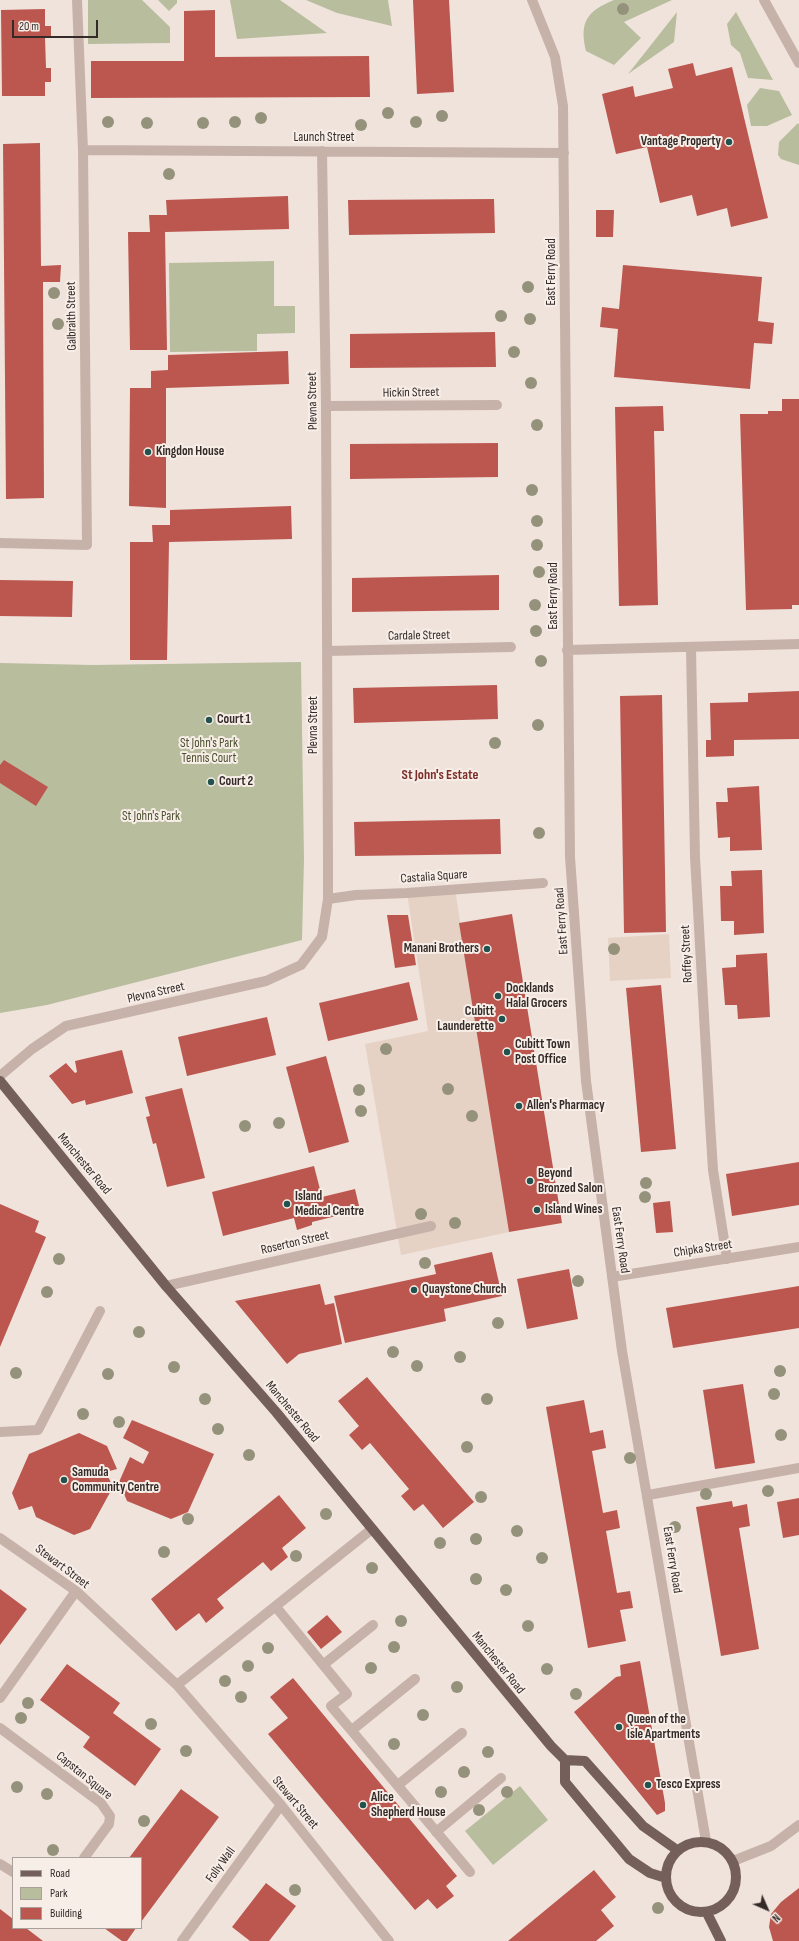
<!DOCTYPE html>
<html>
<head>
<meta charset="utf-8">
<style>
	body { margin:0 }
	#map { position:relative; width:799px; height:1941px; overflow:hidden; background:#f0e3dc; font-family:"Sofia Sans Condensed",sans-serif }
	canvas { display:block }
	.legend { position:absolute; left:12px; top:1857px; width:130px; height:72px; box-sizing:border-box; background:#f8eee8; border:1px solid #aaa09b; margin:0; padding:5px 7px; list-style:none; font-size:12px; color:#342a28 }
	.legend li { display:flex; align-items:center; gap:8px; height:20px }
	.legend b { width:20px; border:1px solid #aaa09b }
	.north { position:absolute; left:747px; top:1889px; width:40px; height:40px; -webkit-text-stroke:3px #f8eee8; paint-order:stroke; rotate:135deg; font-size:11px; font-weight:700; line-height:16px; text-align:center; color:#342a28 }
	.north::after { content:''; display:block; margin:auto; width:14px; height:18px; background:#342a28; clip-path:polygon(50% 0,100% 100%,50% 72%,0 100%) }
	.scale { position:absolute; left:12px; top:20px; width:86px; height:18px; box-sizing:border-box; border:2px solid #342a28; border-top:0; padding-left:5px; font-size:12px; line-height:14px; white-space:nowrap; color:#342a28; -webkit-text-stroke:3px #f8eee8; paint-order:stroke }
</style>
</head>
<body>
<div id="map">
<canvas width="799" height="1941"></canvas>
<ul class="legend">
<li><b style="height:5px;background:#755f5b"></b>Road</li>
<li><b style="height:11px;background:#b8bd9e"></b>Park</li>
<li><b style="height:11px;background:#bb574f"></b>Building</li>
</ul>
<div class="north">N</div>
<div class="scale">20 m</div>
</div>
<script>
const ctx = document.querySelector('canvas').getContext('2d');
ctx.lineJoin = 'round';
function fillPath(path, color) {
  ctx.fillStyle = color;
  ctx.fill(path, 'evenodd');
}
function strokePath(path, color, width, dash) {
  ctx.strokeStyle = color;
  ctx.lineWidth = width;
  ctx.lineCap = dash ? 'butt' : 'round';
  ctx.setLineDash(dash || []);
  ctx.stroke(path);
}
function label(font, color, halo, rows, align = 'center') {
  ctx.font = font + ' "Sofia Sans Condensed",sans-serif';
  ctx.lineWidth = 4;
  ctx.setLineDash([]);
  ctx.textBaseline = 'middle';
  ctx.strokeStyle = halo;
  ctx.fillStyle = color;
  for (const [text, x, y, turn = 0] of rows) {
    ctx.save();
    ctx.translate(x, y);
    ctx.rotate((+turn || 0) * Math.PI / 180);
    ctx.textAlign = isNaN(turn) ? turn : align;
    if (halo) ctx.strokeText(text, 0, 0);
    ctx.fillText(text, 0, 0);
    ctx.restore();
  }
}
const green = new Path2D(`
	M88,0H142L170,27V43L88,44Z
	M158,0H177V3L169,11Z
	M230,0H280L327,33L237,39Z
	M306,0H388L392,26L337,13Z
	M614,0H672L624,22L641,38L614,65L586,51C579,22 587,11 614,0Z
	M677,12L674,42L628,74Z
	M736,12L773,80L748,78L740,53L731,45L727,24Z
	M760,88L779,91L792,115L767,126H751L747,105Z
	M798,123L799,125V165L781,159L778,155L779,142Z
	M274,261V306H295V333L257,334V351L170,352L169,263Z
	M301,662L304,859L302,940L47,1005L0,1013V663L93,665Z
	M520,1786L548,1820L493,1865L465,1831Z`);
const plaza = new Path2D(`
	M455,889L509,1232L401,1255L365,1044L428,1031L407,893Z
	M669,934L671,978L610,981L608,938Z`);
const building = new Path2D(`
	M413,0H449L454,92L417,94Z
	M45,9V26H51V37H45L46,68H51V82H45V96H2L1,10Z
	M215,10V57L369,56L370,97L91,98V61H184V11Z
	M693,63L696,76L732,67L768,218L731,227L727,208L697,216L692,195L660,203L647,147L616,154L602,94L633,86L635,97L673,88L668,69Z
	M40,143L41,266L61,265L60,282H43L44,498L6,499L3,144Z
	M288,196L289,229L165,232L167,350H130L128,232H150L149,215H167L166,200Z
	M494,199L495,233L349,235L348,200Z
	M596,210H614L613,237H596Z
	M623,265L762,277L758,321L774,323L772,344L754,343L750,389L614,377L618,329L600,327L602,307L619,309Z
	M495,332L496,367L350,368V334Z
	M288,351L289,384L166,388V508L129,506L130,388H151V371L168,370V355Z
	M782,399H799V605H792V609L746,610L740,414H768V411H782Z
	M663,406L664,431H654L658,605L619,606L615,407Z
	M498,443V477L350,479V444Z
	M291,506L292,539L169,542L167,660H130V542H153L152,525H170V510Z
	M499,575V610L352,612V578Z
	M0,580L73,581L72,617L0,616Z
	M497,685L498,719L354,723L353,688Z
	M799,691V739L734,740V756L706,757V740H711L710,703L748,702V693Z
	M662,695L666,932L624,933L620,696Z
	M4,760L48,787L36,806L0,783V765Z
	M759,786L762,850L730,851V837L718,838L716,802H728L727,788Z
	M500,819L501,854L355,856L354,822Z
	M762,870L764,933L734,935V921H721L720,886H732L731,871Z
	M512,914L562,1223L509,1232L459,923Z
	M387,915H408L416,965L395,968Z
	M767,953L770,1017L738,1019L737,1005H725L722,968L736,967V955Z
	M409,982L418,1020L328,1041L319,1003Z
	M661,985L676,1149L641,1152L626,988Z
	M267,1017L276,1055L187,1076L178,1037Z
	M122,1050L133,1093L86,1105L85,1100L72,1104L49,1076L66,1063L75,1073L77,1072L75,1061Z
	M326,1056L349,1142L309,1153L286,1067Z
	M182,1088L205,1178L167,1187L156,1143L153,1144L146,1117L150,1116L145,1097Z
	M799,1162V1205L732,1216L726,1174Z
	M314,1166L322,1197L355,1189L360,1210L312,1222V1225L297,1230L294,1218L223,1236L212,1192Z
	M670,1201L673,1232L656,1233L653,1203Z
	M0,1204L39,1221L35,1232L46,1237L0,1347Z
	M492,1252L502,1296L444,1309L446,1321L345,1343L334,1296L436,1274L434,1265Z
	M569,1269L578,1319L527,1329L517,1279Z
	M320,1284L325,1305L334,1303L342,1344L299,1354L287,1364L235,1301Z
	M799,1286V1328L673,1348L666,1308Z
	M367,1377L474,1502L443,1528L423,1504L414,1511L401,1496L409,1489L370,1443L362,1450L349,1435L359,1426L338,1401Z
	M743,1384L755,1463L715,1469L703,1390Z
	M584,1400L590,1433L603,1430L606,1448L592,1451L603,1513L617,1510L620,1528L606,1531L617,1593L630,1591L633,1608L620,1610L626,1641L588,1648L546,1407Z
	M132,1420L214,1454L188,1512L171,1519L127,1501L119,1482L130,1457L143,1464L149,1452L123,1438Z
	M79,1433L107,1446L117,1469L106,1472L113,1487L90,1529L74,1535L36,1517L32,1506L19,1510L12,1493L29,1454Z
	M279,1495L306,1528L282,1548L288,1557L271,1571L263,1562L217,1599L224,1608L206,1623L199,1613L176,1631L151,1599Z
	M799,1498V1535L783,1538L777,1502Z
	M732,1501L733,1507L747,1504L750,1526L739,1528L759,1649L721,1656L696,1507Z
	M0,1589L27,1609L0,1645Z
	M327,1615L342,1632L321,1649L307,1632Z
	M640,1661L665,1803V1811L657,1815L574,1712L616,1677L621,1676L620,1665Z
	M67,1664L120,1703L113,1713L161,1749L135,1786L83,1747L90,1737L40,1700Z
	M293,1678L457,1876L446,1886L454,1896L437,1909L428,1899L415,1910L268,1734L288,1718L270,1697Z
	M181,1789L219,1817L141,1922V1858H129Z
	M594,1870L616,1897L601,1910L614,1926L596,1941H508Z
	M266,1883L296,1906L269,1941H250L232,1927Z
	M799,1888V1941H773L769,1927L771,1914L781,1902Z
	M0,1909L13,1919V1928H26L43,1941H0Z
	M104,1928H136L127,1941H122Z`);
const minor = new Path2D(`
	M532,0L555,57L563,106L570,857L586,1081L622,1351L706,1841
	M764,0L799,63
	M83,150L564,153
	M326,406L497,405
	M0,543L87,545L83,150L77,0
	M691,648L695,857L710,1122L713,1170L727,1259
	M567,650L799,644
	M327,651L511,647
	M328,899L356,895L407,893L543,883
	M0,1076L32,1049L66,1026L266,981L301,965L322,937L328,899V857L326,406L322,151
	M612,1277L799,1247
	M166,1286L431,1226
	M0,1432L38,1430L100,1311
	M648,1495L799,1468
	M0,1538L76,1591L177,1685L281,1805L389,1941
	M276,1607L347,1694L331,1706L470,1872
	M323,1665L373,1625
	M177,1685L372,1529
	M0,1698L76,1591
	M0,1728L101,1803L110,1816L109,1824L84,1858
	M352,1730L415,1679
	M398,1785L462,1733
	M436,1832L501,1778
	M733,1861L771,1846L799,1825
	M0,1864L13,1872
	M182,1941L281,1805`);
const major = new Path2D(`
	M0,1081L166,1286L276,1412L551,1746L565,1760L585,1761L643,1826L677,1850
	M565,1760V1782L629,1859L650,1873L666,1878
	M666 1877a35 35 0 1 1 70 0a35 35 0 1 1-70 0Z
	M707,1913L721,1941`);
const trees = [
	[623,9],
	[388,113],
	[442,116],
	[261,118],
	[108,122],
	[235,122],
	[416,122],
	[147,123],
	[203,123],
	[361,125],
	[169,174],
	[528,287],
	[54,293],
	[501,316],
	[530,319],
	[58,324],
	[514,352],
	[531,383],
	[537,425],
	[532,490],
	[537,521],
	[537,545],
	[539,572],
	[535,605],
	[536,631],
	[541,661],
	[538,725],
	[495,743],
	[539,833],
	[614,949],
	[386,1049],
	[448,1089],
	[359,1090],
	[361,1111],
	[472,1116],
	[279,1123],
	[245,1126],
	[646,1183],
	[645,1197],
	[421,1214],
	[455,1223],
	[59,1259],
	[425,1263],
	[578,1281],
	[47,1292],
	[498,1323],
	[139,1332],
	[393,1352],
	[460,1357],
	[417,1366],
	[174,1367],
	[780,1371],
	[16,1373],
	[108,1374],
	[774,1394],
	[205,1399],
	[487,1399],
	[83,1414],
	[119,1422],
	[218,1429],
	[781,1435],
	[467,1447],
	[249,1455],
	[630,1458],
	[768,1491],
	[706,1494],
	[481,1497],
	[326,1514],
	[188,1519],
	[675,1527],
	[517,1531],
	[476,1539],
	[440,1543],
	[164,1552],
	[296,1556],
	[542,1558],
	[372,1568],
	[476,1579],
	[506,1590],
	[401,1621],
	[528,1626],
	[394,1647],
	[268,1648],
	[248,1666],
	[371,1668],
	[547,1669],
	[225,1681],
	[457,1687],
	[576,1694],
	[241,1697],
	[28,1703],
	[423,1715],
	[21,1718],
	[151,1724],
	[394,1744],
	[186,1751],
	[488,1752],
	[464,1772],
	[17,1787],
	[441,1792],
	[507,1792],
	[47,1794],
	[479,1810],
	[144,1821],
	[53,1850],
	[295,1890],
	[658,1908]
];
const markers = [
	[729,142,4,"#22524d"],
	[148,452,4,"#22524d"],
	[209,720,4,"#22524d"],
	[211,782,4,"#22524d"],
	[487,949,4,"#22524d"],
	[498,996,4,"#22524d"],
	[502,1019,4,"#22524d"],
	[507,1052,4,"#22524d"],
	[519,1106,4,"#22524d"],
	[530,1181,4,"#22524d"],
	[287,1204,4,"#22524d"],
	[537,1210,4,"#22524d"],
	[414,1290,4,"#22524d"],
	[64,1480,4,"#22524d"],
	[619,1727,4,"#22524d"],
	[648,1785,4,"#22524d"],
	[363,1805,4,"#22524d"]
];
const streetNames = [
	["Launch Street",324,138],
	["East Ferry Road",552,272,-90],
	["Galbraith Street",72,316,-91],
	["Hickin Street",411,393,-1],
	["Plevna Street",313,401,-91],
	["East Ferry Road",554,596,-90],
	["Cardale Street",419,636,-1],
	["Plevna Street",314,725,-90],
	["Castalia Square",434,877,-4],
	["East Ferry Road",562,921,-94],
	["Roffey Street",687,954,-93],
	["Plevna Street",156,993,-13],
	["Manchester Road",84,1164,50],
	["East Ferry Road",620,1240,82],
	["Roserton Street",295,1243,-13],
	["Chipka Street",703,1249,-9],
	["Manchester Road",292,1412,50],
	["East Ferry Road",672,1560,81],
	["Stewart Street",62,1567,37],
	["Manchester Road",498,1663,51],
	["Capstan Square",84,1776,39],
	["Stewart Street",295,1803,50],
	["Folly Wall",221,1865,-54]
];
const poiNames = [
	["Vantage Property",721,142,"right"],
	["Kingdon House",156,452],
	["Court 1",217,720],
	["Court 2",219,782],
	["Manani Brothers",479,949,"right"],
	["Docklands",506,989],
	["Halal Grocers",506,1004],
	["Cubitt",494,1012,"right"],
	["Launderette",494,1027,"right"],
	["Cubitt Town",515,1045],
	["Post Office",515,1060],
	["Allen's Pharmacy",527,1106],
	["Beyond",538,1174],
	["Bronzed Salon",538,1189],
	["Island",295,1197],
	["Medical Centre",295,1212],
	["Island Wines",545,1210],
	["Quaystone Church",422,1290],
	["Samuda",72,1473],
	["Community Centre",72,1488],
	["Queen of the",627,1720],
	["Isle Apartments",627,1735],
	["Tesco Express",656,1785],
	["Alice",371,1798],
	["Shepherd House",371,1813]
];
const parkNames = [
	["St John's Park",209,744],
	["Tennis Court",209,759],
	["St John's Park",151,817]
];
const neighbourhoodNames = [
	["St John's Estate",440,775]
];
fillPath(green, '#b8bd9e');
fillPath(plaza, '#e6d2c5');
fillPath(building, '#bb574f');
strokePath(minor, '#c7b2a9', 10);
strokePath(major, '#755f5b', 10);
ctx.fillStyle = '#95927c';
for (const [x, y] of trees) {
  ctx.beginPath();
  ctx.arc(x, y, 6, 0, 2 * Math.PI);
  ctx.fill();
}
for (const [x, y, r, color] of markers) {
  const dot = new Path2D();
  dot.arc(x, y, r, 0, 2 * Math.PI);
  ctx.fillStyle = color;
  ctx.fill(dot);
  strokePath(dot, '#f8eee8', 1.5);
}
label('13px', '#342a28', '#f8eee8', streetNames);
label('bold 13px', '#342a28', '#f8eee8', poiNames, 'left');
label('13px', '#4a502e', '#f8eee8', parkNames);
label('bold 14px', '#7c2f29', '#f8eee8', neighbourhoodNames);
</script>
</body>
</html>
